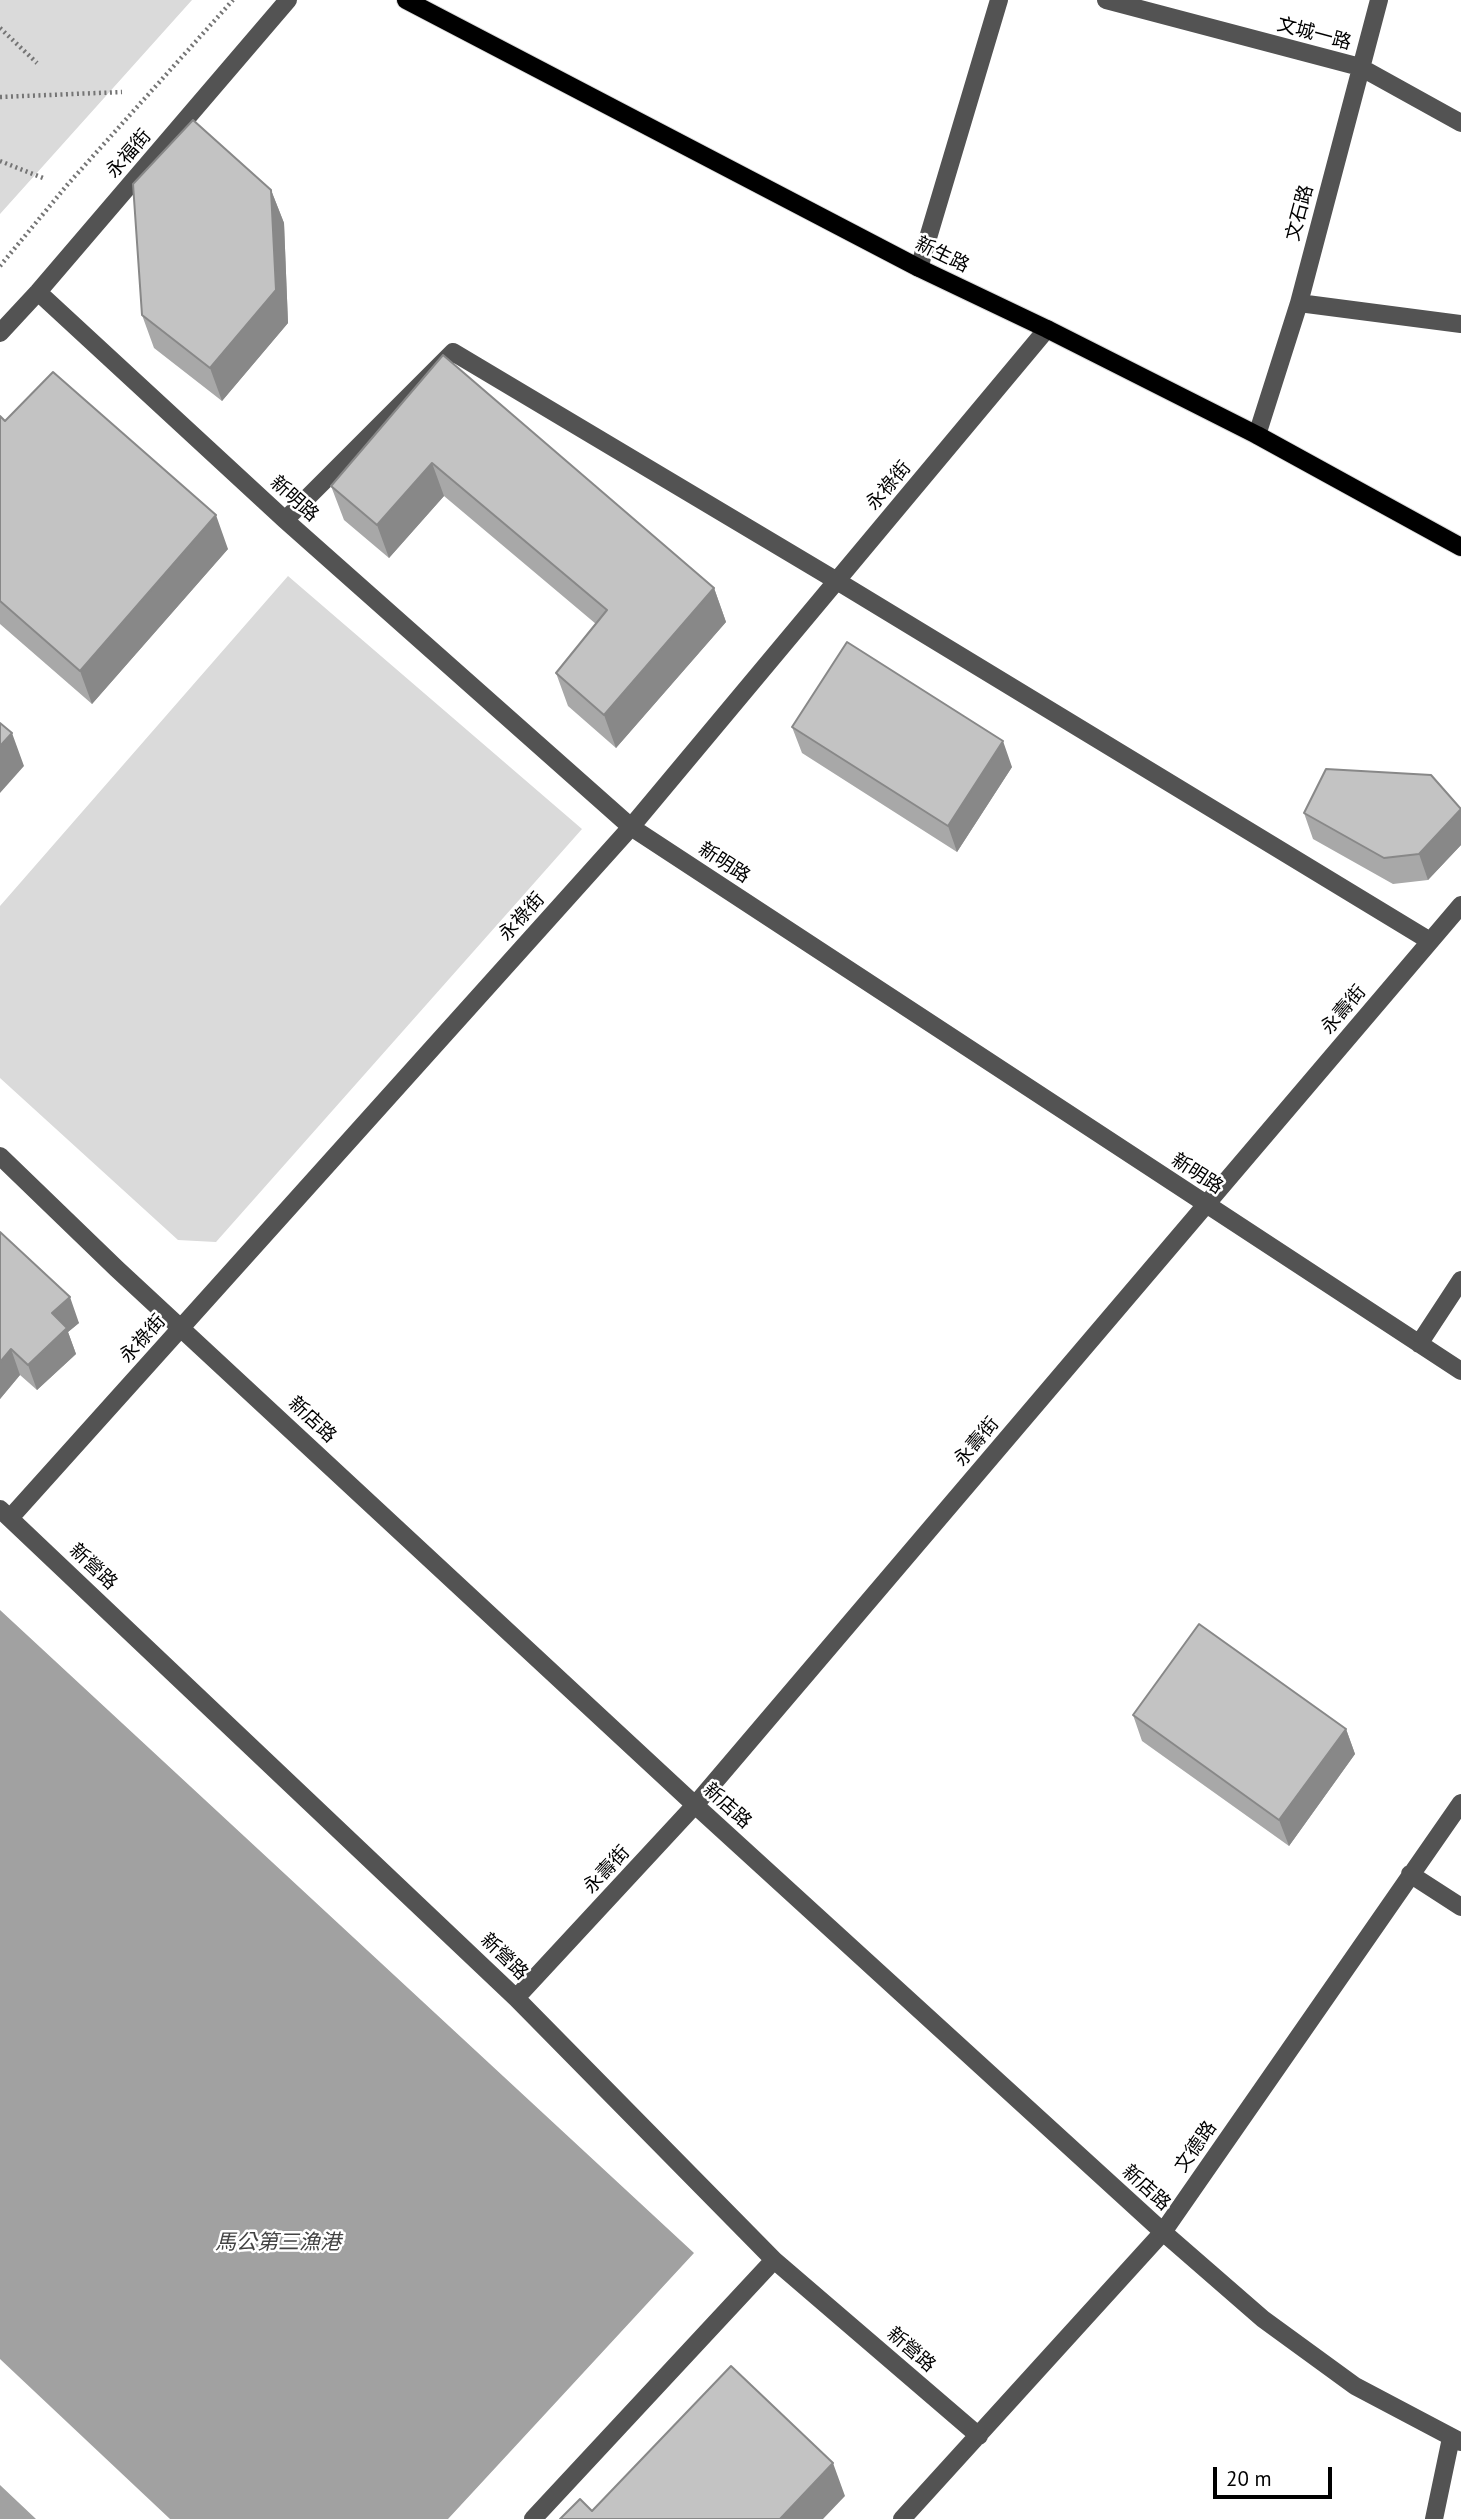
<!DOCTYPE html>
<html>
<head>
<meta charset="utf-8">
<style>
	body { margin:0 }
	#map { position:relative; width:1461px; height:2519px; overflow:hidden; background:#fff; font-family:"PT Sans",sans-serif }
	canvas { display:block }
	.scale { position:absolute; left:1213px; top:2467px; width:119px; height:32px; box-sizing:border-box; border:4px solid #000; border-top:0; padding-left:9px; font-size:21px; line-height:24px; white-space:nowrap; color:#000; -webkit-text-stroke:5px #fff; paint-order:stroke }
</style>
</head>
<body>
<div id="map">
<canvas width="1461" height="2519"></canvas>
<div class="scale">20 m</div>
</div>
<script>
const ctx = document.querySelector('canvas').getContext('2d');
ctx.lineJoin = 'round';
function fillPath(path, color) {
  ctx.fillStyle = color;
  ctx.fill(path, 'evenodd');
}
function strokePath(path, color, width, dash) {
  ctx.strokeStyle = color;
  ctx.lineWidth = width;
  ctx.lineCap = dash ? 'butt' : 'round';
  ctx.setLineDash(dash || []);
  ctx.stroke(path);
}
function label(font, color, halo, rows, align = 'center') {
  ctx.font = font + ' "PT Sans","Noto Sans TC",sans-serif';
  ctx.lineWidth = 5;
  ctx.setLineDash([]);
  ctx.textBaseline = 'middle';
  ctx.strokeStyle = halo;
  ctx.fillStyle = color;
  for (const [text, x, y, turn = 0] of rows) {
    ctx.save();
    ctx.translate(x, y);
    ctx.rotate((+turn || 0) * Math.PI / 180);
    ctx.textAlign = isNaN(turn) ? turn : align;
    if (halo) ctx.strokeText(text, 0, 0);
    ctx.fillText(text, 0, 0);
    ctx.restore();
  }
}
const green = new Path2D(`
	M0,0H192L0,214Z
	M288,576L582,829L216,1242L178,1240L0,1078V906Z`);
const water = new Path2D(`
	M0,1610L694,2253L448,2519H170L0,2359Z
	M0,2485L36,2519H0Z`);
const path = new Path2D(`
	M0,28L37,63
	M0,97L122,92
	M0,161L43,178
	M0,266L68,184L233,0`);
const minor = new Path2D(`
	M1106,0L1360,67L1461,123
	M919,268L999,0
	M38,292L285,520L631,827L1461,1371
	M1299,303L1461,324
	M0,333L38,292L288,0
	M1257,435L1299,303L1379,0
	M285,520L453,352L837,581L1430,941
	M0,1156L117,1269L695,1805L1163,2232L1263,2319L1355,2386L1461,2442
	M1419,1344L1461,1280
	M0,1509L516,1998L774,2260L979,2436
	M10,1518L631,827L1047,329
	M1410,1874L1461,1907
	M516,1998L695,1805L1461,905
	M533,2519L774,2260
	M902,2519L1163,2232L1461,1803
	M1434,2519L1451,2438`);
const major = new Path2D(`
	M406,0L919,268L1047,329L1257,435L1461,547`);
const wall = new Path2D(`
	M271,190L284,223L288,323L222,401L154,348L142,315Z
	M443,355L714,588L726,622L616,748L568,706L556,673L596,624L444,496L389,558L344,520L331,486Z
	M0,416L5,421L228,549L92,704L0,624Z
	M792,727L1012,767L957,852L802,753Z
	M1461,808V845L1428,880L1393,884L1313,839L1304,813Z
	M0,1232L79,1323L68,1332L76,1354L37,1390L20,1375L0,1399Z
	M1133,1715L1346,1729L1355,1754L1289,1846L1142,1741Z`);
const shadedWall = new Path2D(`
	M271,190L284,223L288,323L222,401L210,368Z
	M432,463L444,496L389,558L377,525Z
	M216,515L228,549L92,704L80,671Z
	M714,588L726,622L616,748L604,715Z
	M12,733L24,766L0,793V746Z
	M1003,741L1012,767L957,852L948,826Z
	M1461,809V845L1428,880L1419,854Z
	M70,1297L79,1323L68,1332L76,1354L37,1390L28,1365L52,1313Z
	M11,1349L20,1375L0,1399V1362Z
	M1346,1729L1355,1754L1289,1846L1279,1820Z
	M833,2463L845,2496L823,2519H780Z`);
const building = new Path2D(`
	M193,120L271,190L276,290L210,368L142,315L133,184Z
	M443,355L714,588L604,715L556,673L607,610L432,463L377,525L331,486Z
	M53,372L216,515L80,671L0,601V416L5,421Z
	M847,642L1003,741L948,826L792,727Z
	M0,723L12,733L0,746Z
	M1326,769L1431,775L1461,809L1419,854L1384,858L1304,813Z
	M0,1232L70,1297L52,1313L67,1328L28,1365L11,1349L0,1362Z
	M1199,1624L1346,1729L1279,1820L1133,1715Z
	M731,2366L833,2463L780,2519H560L580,2499L592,2511Z`);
const streetNames = [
	["文城一路",1314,34,15],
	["永福街",129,154,-49],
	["文石路",1300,213,-75],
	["新生路",942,255,26],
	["永祿街",889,486,-50],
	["新明路",294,499,42],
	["新明路",724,863,33],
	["永祿街",522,917,-48],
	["永壽街",1344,1010,-50],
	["新明路",1197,1174,33],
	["永祿街",143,1339,-48],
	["新店路",312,1420,43],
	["永壽街",977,1442,-50],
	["新營路",93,1567,43],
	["新店路",727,1806,42],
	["永壽街",607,1870,-47],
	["新營路",504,1957,44],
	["文德路",1196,2147,-55],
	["新店路",1146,2188,42],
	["新營路",911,2350,41]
];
const waterNames = [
	["馬公第三漁港",278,2243]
];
fillPath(green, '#dadada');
fillPath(water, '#a1a1a1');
strokePath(major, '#dbdbdb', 20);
strokePath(path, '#757575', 4.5, [2, 3.5]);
strokePath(minor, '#535353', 18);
strokePath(major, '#000', 18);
fillPath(wall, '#a8a8a8');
fillPath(shadedWall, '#888');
fillPath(building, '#c3c3c3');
strokePath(building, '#888', 2);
label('19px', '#000', '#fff', streetNames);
label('italic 21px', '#424242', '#fff', waterNames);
</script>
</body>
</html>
